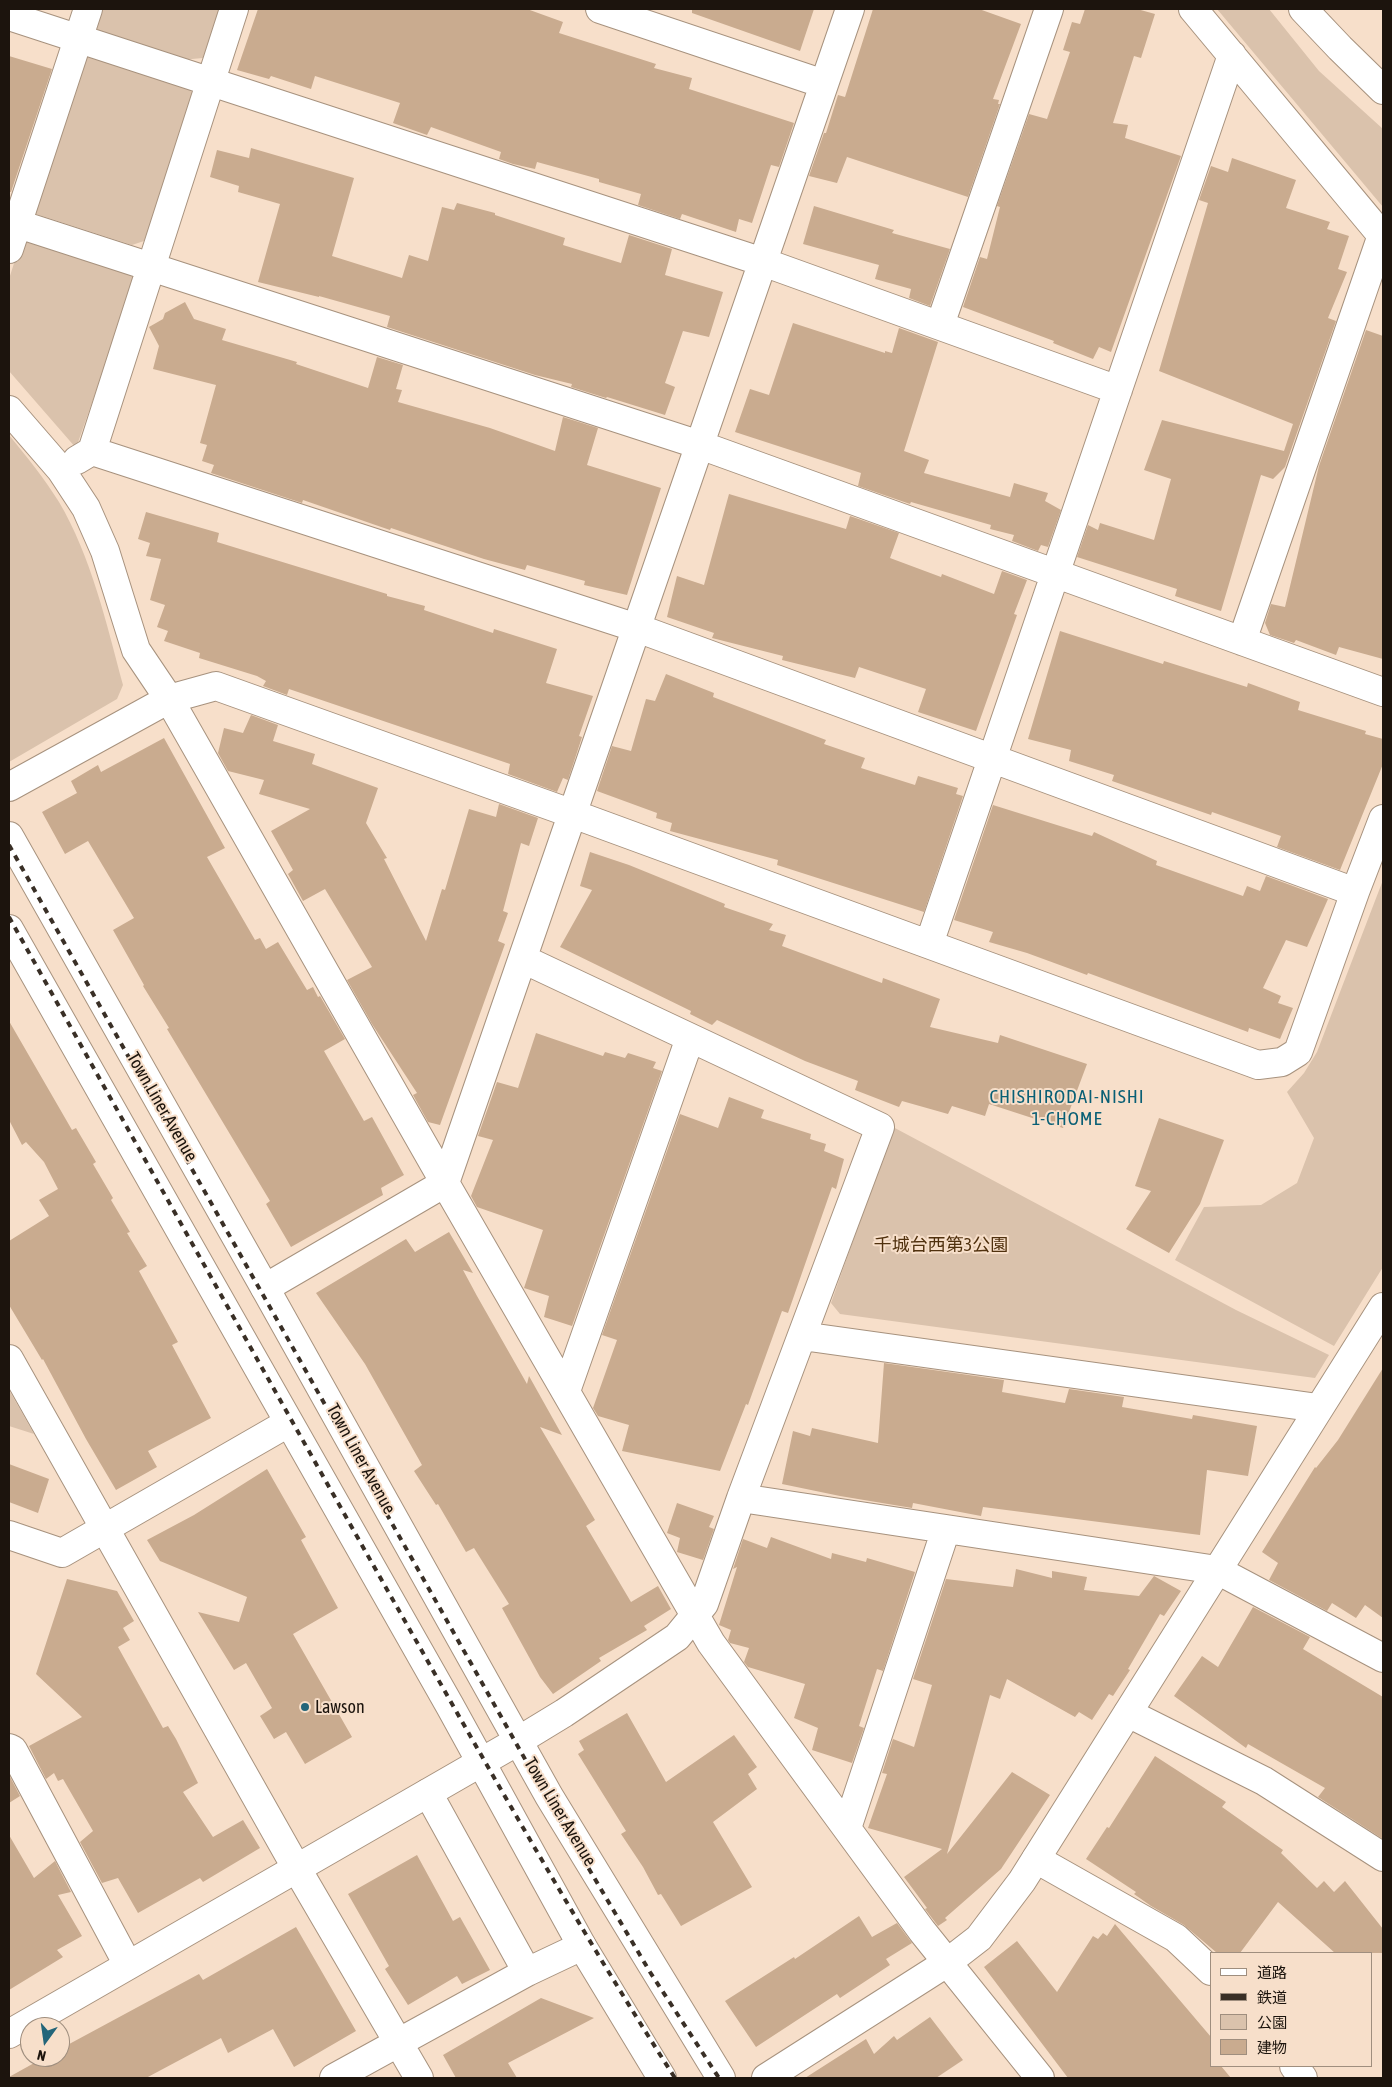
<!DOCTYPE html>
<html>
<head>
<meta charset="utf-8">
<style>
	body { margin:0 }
	#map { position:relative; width:1392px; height:2087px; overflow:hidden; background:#f7dfca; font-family:"Asap Condensed","Noto Sans JP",sans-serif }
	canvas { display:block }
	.frame { position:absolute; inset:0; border:10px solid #1c140d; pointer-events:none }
	.legend { position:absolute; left:1210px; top:1952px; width:162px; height:115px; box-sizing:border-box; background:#f7dfca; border:1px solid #9f8e7e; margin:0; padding:6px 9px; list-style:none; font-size:15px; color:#1c140d }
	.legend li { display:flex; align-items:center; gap:10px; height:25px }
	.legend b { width:25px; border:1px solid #9f8e7e }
	.north { position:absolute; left:20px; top:2017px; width:50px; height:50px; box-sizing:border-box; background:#f7dfca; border:1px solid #9f8e7e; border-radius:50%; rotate:194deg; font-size:14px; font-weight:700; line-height:20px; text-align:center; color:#1c140d }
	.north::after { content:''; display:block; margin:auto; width:18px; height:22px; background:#236579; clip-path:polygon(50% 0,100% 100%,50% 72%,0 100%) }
</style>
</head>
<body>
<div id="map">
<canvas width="1392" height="2087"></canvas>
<div class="frame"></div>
<ul class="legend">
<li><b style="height:6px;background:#fff"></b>道路</li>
<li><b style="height:6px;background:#392f26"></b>鉄道</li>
<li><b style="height:14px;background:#dac2ac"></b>公園</li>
<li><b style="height:14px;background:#c9ab8f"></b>建物</li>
</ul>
<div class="north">N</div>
</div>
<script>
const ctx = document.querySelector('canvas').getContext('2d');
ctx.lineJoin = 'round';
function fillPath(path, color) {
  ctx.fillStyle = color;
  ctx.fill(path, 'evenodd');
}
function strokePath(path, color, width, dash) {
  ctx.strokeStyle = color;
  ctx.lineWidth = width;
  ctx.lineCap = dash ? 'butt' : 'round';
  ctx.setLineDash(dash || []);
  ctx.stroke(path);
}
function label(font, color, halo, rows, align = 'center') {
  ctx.font = font + ' "Asap Condensed","Noto Sans JP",sans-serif';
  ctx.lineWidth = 4;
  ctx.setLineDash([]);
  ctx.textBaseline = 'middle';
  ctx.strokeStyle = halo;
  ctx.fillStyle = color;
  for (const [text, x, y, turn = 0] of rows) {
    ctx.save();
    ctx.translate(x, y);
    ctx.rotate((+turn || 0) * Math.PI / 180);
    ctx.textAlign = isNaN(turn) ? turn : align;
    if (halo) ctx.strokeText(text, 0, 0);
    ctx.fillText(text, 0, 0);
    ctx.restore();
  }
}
const green = new Path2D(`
	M100,9H221L203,58L181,60L93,31Z
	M1217,9H1269L1319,71L1383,129V207Z
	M82,48L189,84L194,99L144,241L132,245L30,212Z
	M23,235L130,271L134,283L76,448L9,371V279Z
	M9,435C27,457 44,478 59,502C91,556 107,625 123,685L117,699L9,762Z
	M1383,880V1267L1334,1346L1175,1260L1204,1207L1261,1205L1297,1183L1314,1138L1287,1092L1304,1073L1317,1052Z
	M893,1127L1236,1310L1329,1355L1315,1378L840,1314L831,1303Z
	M9,1390L34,1434L9,1426Z`);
const building = new Path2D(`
	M258,9H527L563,22L559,33L656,64L654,68L692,78L689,89L794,123L779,167L771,165L752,223L739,219L736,232L682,214L680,219L638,205L641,194L599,182V179L537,162L535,169L513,164L499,159L501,152L431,127L427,135L393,123L400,103L315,76L311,89L271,76L269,79L237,70Z
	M692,9H814L800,51L692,13Z
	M873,9H979L1021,24L993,99L999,100L998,104H1000L968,197L847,157L837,183L809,176L824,133H826L838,95L845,97Z
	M1085,9H1137L1155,14L1141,58L1134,56L1113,123L1128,125L1125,138L1181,156L1111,352L1099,347L1093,359L1053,343L1054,341L963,307L980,257L987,259L1000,207L997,206L1029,114L1047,119L1070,52L1063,50L1072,22L1080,24Z
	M9,56L52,69L11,192H9Z
	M251,148L354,178L332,256L402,278L409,255L428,261L442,207L454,210L457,203L495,213V215L565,238L563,245L621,263L629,235L672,249L665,275L723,292L709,337L683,331L665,383L675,387L665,415L607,397L606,398L571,387L572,384L535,375L387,327L390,316L319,296V297L258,282L280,204L238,192L239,186L210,177L217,150L249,158Z
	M1232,158L1296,180L1286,208L1330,222L1327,229L1349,236L1338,269L1347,272L1328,318L1336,321L1285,467L1273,479L1261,475L1221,611L1175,596L1177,589L1077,557L1088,525L1098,530L1100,523L1154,540L1171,479L1144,470L1162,420L1284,451L1293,424L1159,371L1208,203L1199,200L1211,166L1228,172Z
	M814,206L894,230L892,233L950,249L930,306L909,298L911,289L875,279L879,265L803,244Z
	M185,302L194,319L226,329L222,340L297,362L296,364L368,388L377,357L403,365L396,389L402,390L398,402L490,428L555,451L563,417L598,428L587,465L661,488L627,595L584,585L585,581L527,565L525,570L484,559L391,528L390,530L303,500L302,503L299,502L211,473L214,465L202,461L207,445L200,443L216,385L153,369L159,346L149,327L163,319L165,313Z
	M793,323L885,353V351L892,353L899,328L938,342L904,451L929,460L924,473L1010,497L1014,483L1048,493L1045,501L1061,510L1048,547L1041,545L1038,551L1012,541L1014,535L990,529L991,525L911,502L910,504L858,486L861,473L735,432L750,389L769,395Z
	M1366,330L1383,336V659L1339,647L1336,655L1296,640L1294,643L1270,635L1265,623L1271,604L1285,607L1319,466Z
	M729,494L846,529L850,516L899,533L890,558L941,577L942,574L994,594L1002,571L1027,580L1014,614L1017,615L976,731L918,712L926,689L859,667L855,678L782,660L783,656L712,638L714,633L667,617L677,576L704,585Z
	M146,512L219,533L217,542L387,594V596L425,606L424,610L493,633L494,629L557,649L546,683L593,696L579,736L582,737L568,780L563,778L557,792L508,774L510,764L289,689L287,695L263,686L266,681L257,676L199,658L200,653L164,641L168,631L157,627L165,605L150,600L161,559L146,556L150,543L138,539Z
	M1060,631L1163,664L1164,661L1247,687L1248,683L1300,702L1298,710L1366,731L1365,734L1383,739V764L1340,870L1277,847L1281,836L1212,812L1211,815L1112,781L1114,775L1069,761L1071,750L1028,739Z
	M666,674L714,693L713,697L826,740L824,744L865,758L861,768L915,785L918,776L958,788L956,794L963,796L924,912L777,865L778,860L670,831L672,823L656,818L657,813L597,791L612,746L631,751L646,699L655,701Z
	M251,715L278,725L273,741L315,754L312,764L378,788L366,823L387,858L384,859L426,941L442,889L445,890L469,809L496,817L499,804L538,818L529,846L521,843L503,911L508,913L498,941L505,944L440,1125L428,1122L413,1095L417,1093L372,1024L347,980L372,967L325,889L303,901L288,874L293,870L271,831L310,809L259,794L264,780L228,771L218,753L224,728L243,733Z
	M164,738L225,848L207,857L255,940L260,938L266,949L278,942L307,990L313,987L318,997L320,996L345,1039L324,1051L364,1121L372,1117L404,1175L381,1188L383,1195L291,1247L266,1204L270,1201L167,1029L169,1028L143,986L144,985L113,930L134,918L88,841L65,854L42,812L77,793L71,781L98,765L101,772Z
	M993,805L1092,836L1094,832L1157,861L1156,865L1243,896L1247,886L1260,891L1266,876L1328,899L1307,947L1286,940L1263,988L1281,996L1278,1003L1293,1008L1280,1039L1249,1028L1248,1032L1088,973L1087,975L1027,953L989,942L993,932L954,920Z
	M590,852L629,865L725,904L724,907L773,924L769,930L786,935L782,946L882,983L883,978L940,999L930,1027L998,1043L1000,1035L1087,1064L1063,1128L989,1104L985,1116L952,1106L948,1114L902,1101L899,1107L855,1090L858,1081L805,1061L717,1020L712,1025L690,1014L691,1011L560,947L592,890L580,886Z
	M9,1021L72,1130L76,1128L96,1162L93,1164L113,1198L111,1200L130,1232L127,1233L147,1266L139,1271L178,1342L172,1345L211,1418L148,1451L157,1467L116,1490L86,1439L43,1359L42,1360L9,1305V1241L49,1216L39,1200L58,1189L44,1162L26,1142L22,1145L9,1120Z
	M536,1033L603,1056L605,1052L625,1058L628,1053L656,1062L653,1068L662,1071L572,1326L544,1317L549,1296L524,1288L543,1230L477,1207L471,1196L493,1140L478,1136L497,1082L518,1088Z
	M729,1097L764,1110L761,1118L811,1134L810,1139L826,1144L824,1151L844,1159L836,1189L832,1187L788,1313L782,1311L748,1405L746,1404L720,1471L622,1451L629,1425L598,1416L593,1408L617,1340L602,1335L680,1114L718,1128Z
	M1159,1118L1224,1140L1200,1204L1169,1253L1126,1229L1151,1191L1135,1186Z
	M449,1232L473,1273L463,1270L477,1296L527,1384L529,1376L562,1435L540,1427L595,1520L586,1526L631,1602L658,1586L671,1609L644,1626L647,1630L599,1658L601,1661L553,1694L540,1677L502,1608L509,1604L474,1548L466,1552L438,1504L436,1505L414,1471L422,1465L365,1364L316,1293L406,1239L415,1252Z
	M884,1363L1004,1380L1002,1392L1065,1403L1069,1389L1124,1397L1122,1407L1192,1419L1193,1415L1257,1426L1248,1476L1207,1470L1200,1535L983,1507L981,1516L913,1503L912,1508L840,1496L782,1484L793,1431L810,1436L812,1428L878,1443Z
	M1383,1368V1618L1365,1605L1356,1618L1332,1603L1327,1611L1269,1580L1278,1563L1262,1552L1315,1467L1316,1468L1338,1440Z
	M9,1464L49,1479L38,1513L9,1502Z
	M267,1469L306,1537L301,1540L338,1608L293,1634L352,1737L305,1764L286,1732L274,1739L260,1716L272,1708L246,1663L234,1670L198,1612L239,1622L247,1597L160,1561L147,1540L194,1515Z
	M677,1503L714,1516L709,1527L714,1529L703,1560L677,1552L680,1538L667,1533Z
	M771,1537L831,1559L832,1553L866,1562L867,1558L915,1572L883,1671L877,1669L859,1726L864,1728L852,1763L812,1750L818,1728L794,1718L805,1684L748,1667L744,1662L749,1648L730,1643L728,1640L731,1630L719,1625L737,1567L733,1569L743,1539L767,1548Z
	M1016,1569L1052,1578V1571L1087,1577L1084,1590L1139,1596L1154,1576L1181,1591L1164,1616L1160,1614L1128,1669L1130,1670L1113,1696L1109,1694L1092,1720L1079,1712L1075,1717L1007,1679L1000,1699L990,1695L947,1854L1012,1772L1050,1795L1001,1869L945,1918L947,1920L938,1926L925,1909L927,1908L904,1877L942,1849L868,1828L887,1774L882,1773L893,1739L914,1747L932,1685L913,1679L946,1579L1013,1587Z
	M67,1579L117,1591L134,1621L123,1628L130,1640L118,1647L163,1728L168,1726L176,1739L198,1783L183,1792L213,1837L243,1820L260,1848L203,1882L200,1878L138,1913L118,1878L102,1883L80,1842L93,1831L63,1779L58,1781L54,1773L46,1779L29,1746L82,1717L36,1674Z
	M1253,1607L1310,1637L1303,1649L1383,1697V1839L1318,1797L1325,1788L1248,1744L1246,1748L1174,1696L1202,1656L1218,1667Z
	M627,1713L666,1782L734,1735L757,1767L748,1774L757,1789L713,1822L752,1887L681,1926L661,1894L658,1895L643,1867L621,1834L626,1831L578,1754L584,1750L579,1741Z
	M1155,1756L1226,1802L1222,1807L1283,1850L1281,1853L1317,1888L1324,1881L1334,1892L1345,1881L1383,1929V1953H1335L1278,1902L1240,1953H1217L1184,1925L1151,1906L1134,1894L1136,1892L1086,1859L1107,1827L1109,1828Z
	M9,1775L20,1796L9,1803Z
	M9,1835L34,1878L55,1861L71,1892L58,1895L82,1936L57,1950L63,1957L9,1990Z
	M417,1855L453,1921L460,1917L490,1970L462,1984L457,1976L408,2005L385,1969L389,1966L348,1894Z
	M859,1916L872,1937L897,1923L912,1943L886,1959L890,1965L840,1998L837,1994L756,2047L725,2001L794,1957L795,1959Z
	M1115,1924L1211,2037V2066H1221L1231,2078H1068L984,1967L1017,1941L1057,1992L1093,1936L1098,1939L1103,1933L1107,1936Z
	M296,1927L356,2031L294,2067L273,2029L228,2053L221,2038L146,2078H9V2077L45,2057H60V2049L199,1974L203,1980Z
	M541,1998L594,2018L508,2063L517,2078H456L443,2055Z
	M930,2017L963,2060L936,2078H805L866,2039L874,2054L894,2036L897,2040Z`);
const street = new Path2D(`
	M600,9L824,84
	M1193,9L1383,237
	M9,16L763,262L1118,390
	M9,221L700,445L1383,692
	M9,249L88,9
	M940,325L1049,9
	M9,410L61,470L86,508L105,551L136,650L169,699L445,1183L711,1643L922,1931L1040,2078
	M92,451L637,628L1355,892
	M77,460L92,451L234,9
	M1242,641L1382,235
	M9,787L169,699L216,686L573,814L1258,1065L1282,1062L1298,1052L1355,892L1383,819
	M929,944L1232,55
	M265,1288L445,1183L850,9
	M802,1336L1318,1408
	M9,1359L297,1869L419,2078
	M566,1391L690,1038
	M741,1498L1217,1570L1383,1658
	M9,1535L62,1553L288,1423
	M1128,1713L1264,1781L1383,1857
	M518,1741L564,1713L677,1637L704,1604L741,1498L880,1127L523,959
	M9,1748L13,1750L128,1965
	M428,1793L527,1972
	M847,1828L946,1529
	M1036,1859L1176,1938L1211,1971
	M1294,2066L1303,2078
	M334,2078L527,1972L582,1946`);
const secondary = new Path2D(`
	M1303,9L1340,48L1383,90
	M9,836L265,1288L549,1796L721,2078
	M9,929L450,1706L582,1946L662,2078
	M9,2034L518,1741
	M766,2078L948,1962L979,1938L1022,1881L1383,1307`);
const rail = new Path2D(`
	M9,845L547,1798L650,1972L719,2078
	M9,917C134,1140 259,1363 385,1586C479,1751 572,1918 675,2078`);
const markers = [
	[305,1707,5,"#236579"]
];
const streetNames = [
	["Town Liner Avenue",162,1107,60],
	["Town Liner Avenue",361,1459,61],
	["Town Liner Avenue",560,1812,59]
];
const parkNames = [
	["千城台西第3公園",941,1245]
];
const poiNames = [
	["Lawson",315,1707]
];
const neighbourhoodNames = [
	["CHISHIRODAI-NISHI",1067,1097],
	["1-CHOME",1067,1119]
];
fillPath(green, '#dac2ac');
fillPath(building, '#c9ab8f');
strokePath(street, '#a7927e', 30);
strokePath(secondary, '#a7927e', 30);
strokePath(street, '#fff', 28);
strokePath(secondary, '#fff', 28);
strokePath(rail, '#392f26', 4, [6, 6]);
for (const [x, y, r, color] of markers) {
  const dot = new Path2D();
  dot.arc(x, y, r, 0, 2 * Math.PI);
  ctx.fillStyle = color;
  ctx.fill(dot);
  strokePath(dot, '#f7dfca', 2);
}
label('18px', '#1c140d', '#f7dfca', streetNames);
label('18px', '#50310e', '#f7dfca', parkNames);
label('18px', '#1c140d', '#f7dfca', poiNames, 'left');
ctx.letterSpacing = '1px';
label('19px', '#095f75', '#f7dfca', neighbourhoodNames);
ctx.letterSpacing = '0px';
</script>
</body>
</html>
